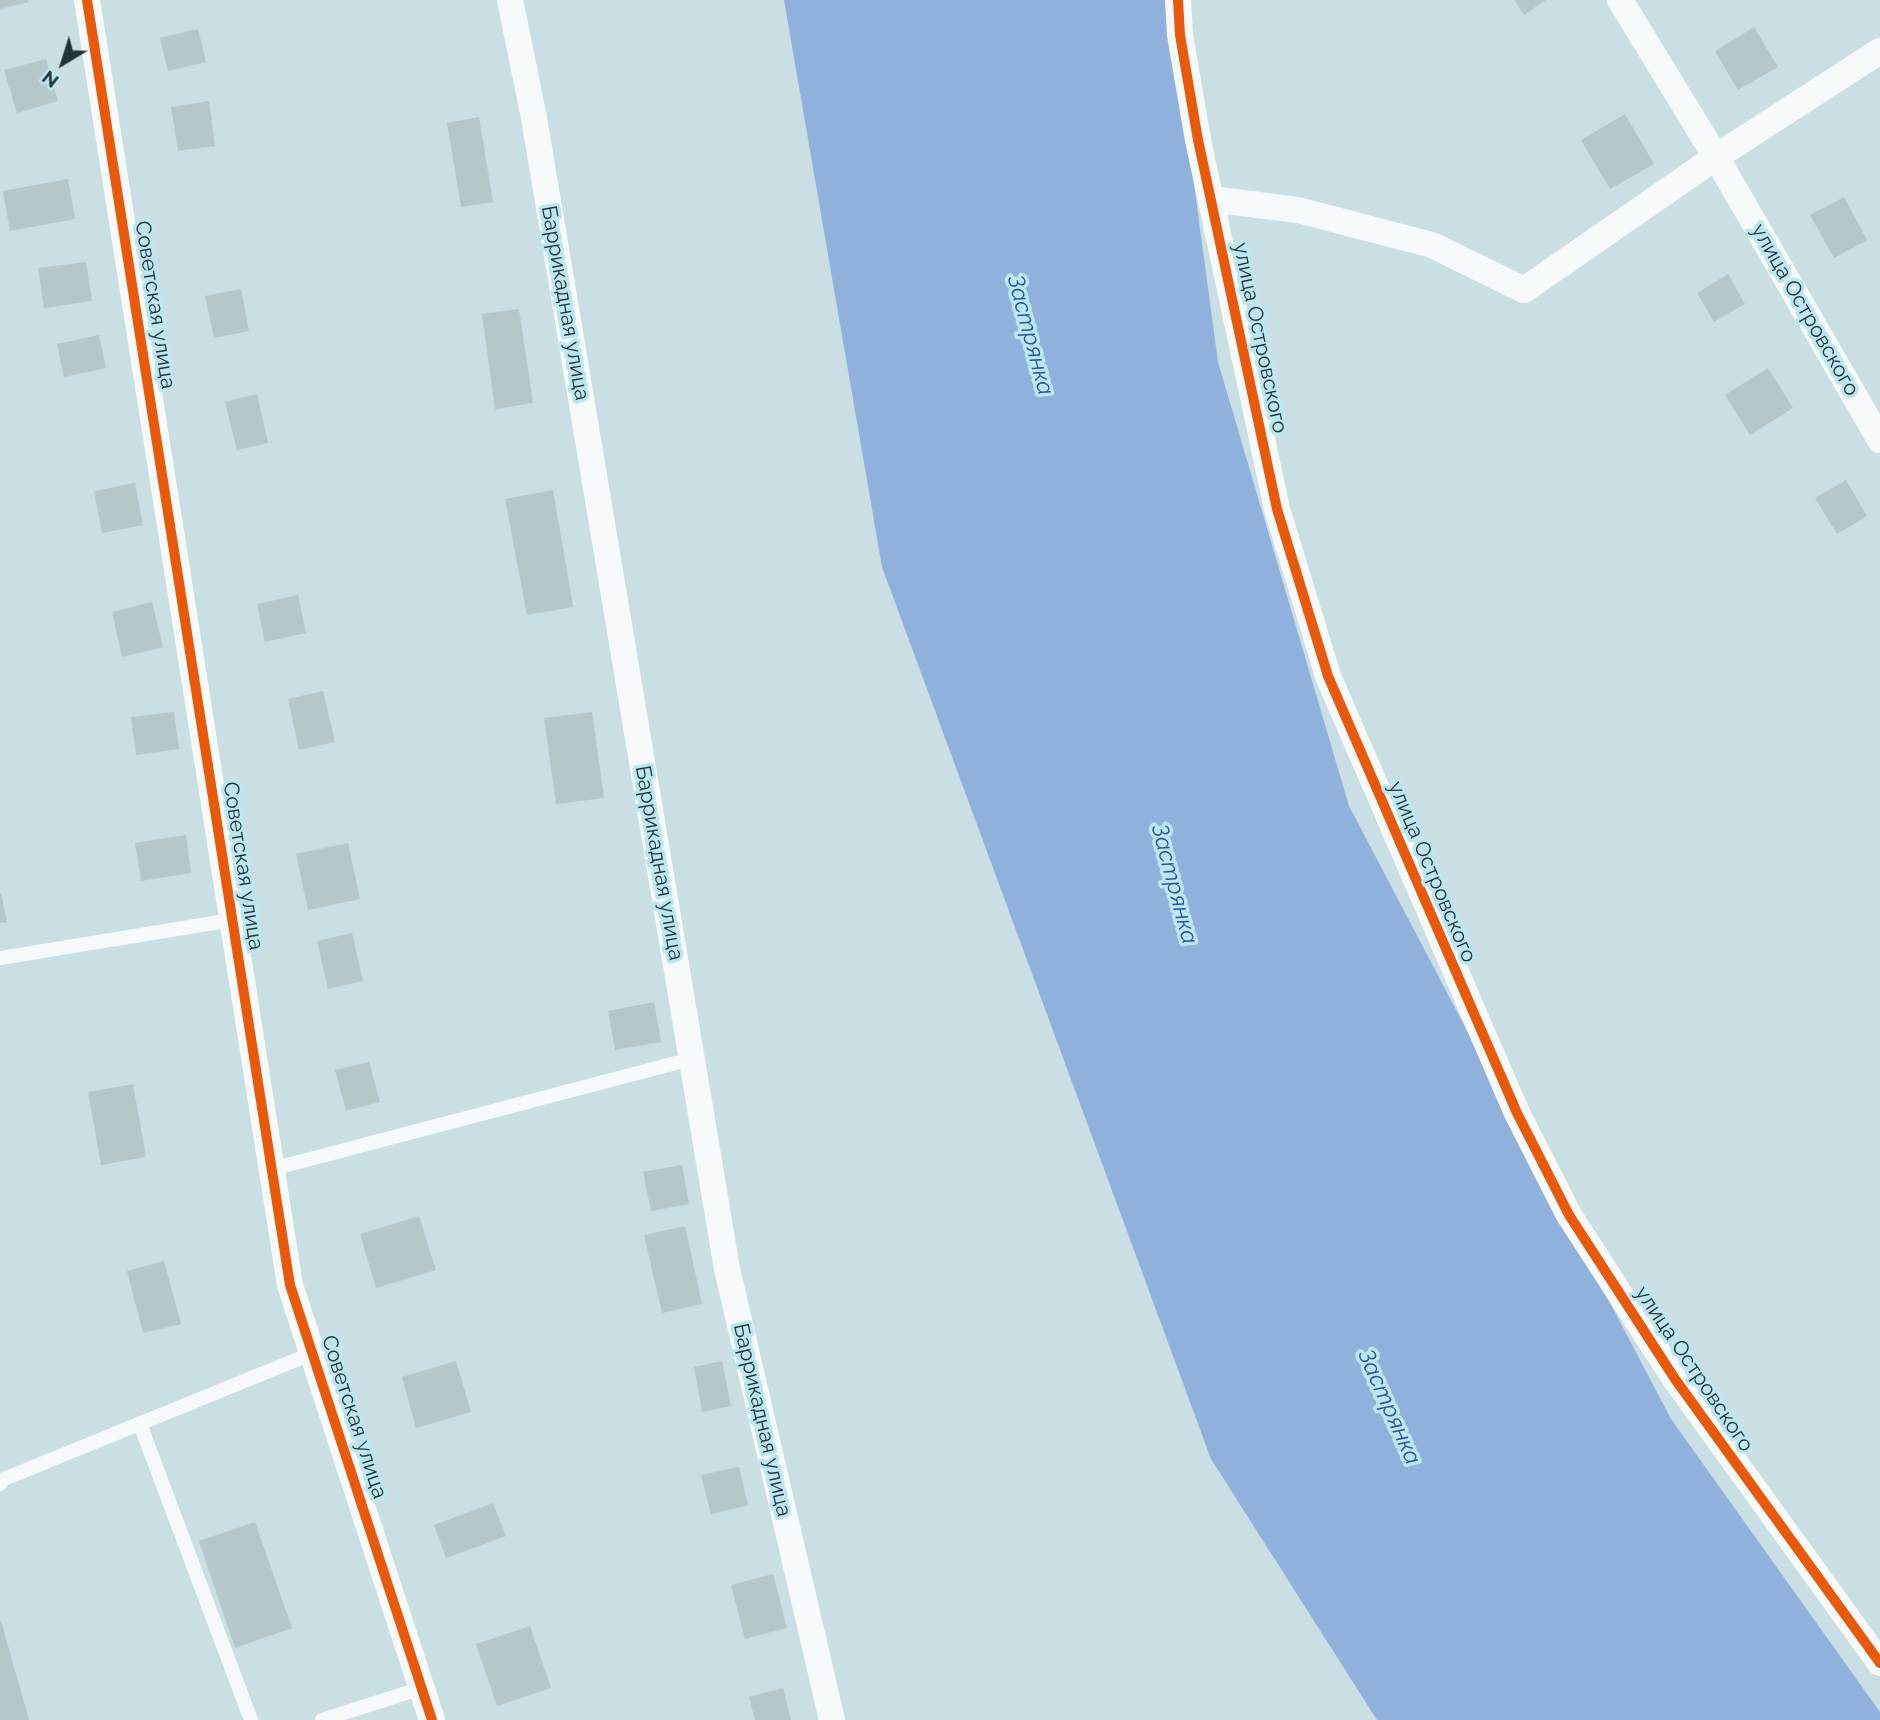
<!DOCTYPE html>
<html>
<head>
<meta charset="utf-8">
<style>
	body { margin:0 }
	#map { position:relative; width:1880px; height:1720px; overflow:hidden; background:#c9dfe4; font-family:Raleway,sans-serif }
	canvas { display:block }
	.north { position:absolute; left:28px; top:28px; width:70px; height:70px; -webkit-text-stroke:5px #bde7f0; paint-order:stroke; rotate:218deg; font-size:19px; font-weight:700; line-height:28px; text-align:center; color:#233437 }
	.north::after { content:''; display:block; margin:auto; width:24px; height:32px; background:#233437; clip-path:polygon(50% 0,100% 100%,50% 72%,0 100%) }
</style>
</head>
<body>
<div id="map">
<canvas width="1880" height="1720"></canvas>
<div class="north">N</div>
</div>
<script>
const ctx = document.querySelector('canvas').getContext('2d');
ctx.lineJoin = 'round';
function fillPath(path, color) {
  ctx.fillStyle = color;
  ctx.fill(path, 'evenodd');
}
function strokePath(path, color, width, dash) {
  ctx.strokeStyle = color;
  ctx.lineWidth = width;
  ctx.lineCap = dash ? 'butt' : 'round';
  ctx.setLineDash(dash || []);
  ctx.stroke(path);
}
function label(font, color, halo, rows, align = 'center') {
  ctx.font = font + ' Raleway,sans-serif';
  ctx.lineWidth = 7;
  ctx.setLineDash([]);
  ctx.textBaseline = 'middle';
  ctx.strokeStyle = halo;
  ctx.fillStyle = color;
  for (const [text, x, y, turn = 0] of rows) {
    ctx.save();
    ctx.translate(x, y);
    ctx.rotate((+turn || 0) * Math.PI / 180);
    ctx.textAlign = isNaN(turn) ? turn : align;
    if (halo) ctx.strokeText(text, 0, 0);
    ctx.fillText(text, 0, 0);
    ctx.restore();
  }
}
const water = new Path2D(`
	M784,0H1173L1184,110L1218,362L1349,806L1671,1419L1880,1712V1720H1377L1211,1459L882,567Z`);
const building = new Path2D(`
	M0,0H28L29,2L0,9Z
	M1514,0H1546L1524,15Z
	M1754,27L1778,67L1738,90L1715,51Z
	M198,29L206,62L168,71L160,38Z
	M46,59L58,101L17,113L4,70Z
	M209,101L215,146L178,151L171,107Z
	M1625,114L1654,164L1610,189L1581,140Z
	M479,117L493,202L461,207L447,123Z
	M68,179L75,219L10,231L3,191Z
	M1844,197L1867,240L1834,258L1810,215Z
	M86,262L92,301L44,308L38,268Z
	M1728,274L1745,304L1714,322L1697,293Z
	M241,289L249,331L214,338L205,296Z
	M519,309L533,403L495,409L482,314Z
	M99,335L106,368L64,377L57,344Z
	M1768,368L1793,408L1750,435L1725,395Z
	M257,394L268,443L237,450L225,402Z
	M1846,480L1867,516L1837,534L1815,498Z
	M135,483L143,525L102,533L94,491Z
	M553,490L573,607L527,615L505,499Z
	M298,595L306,633L265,642L257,604Z
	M152,602L163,647L122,657L112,612Z
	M323,691L335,742L299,750L288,699Z
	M174,712L179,749L136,755L131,717Z
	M592,712L604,798L556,804L544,718Z
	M186,835L191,873L141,881L135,843Z
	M348,843L360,899L308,910L296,854Z
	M1,893L7,922L0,923V894Z
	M352,933L363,981L328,989L317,941Z
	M654,1002L661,1042L615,1050L608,1011Z
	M369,1062L380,1102L346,1111L335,1070Z
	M133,1084L146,1157L101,1165L88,1092Z
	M682,1165L689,1204L651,1211L643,1172Z
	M419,1216L436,1270L376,1288L360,1234Z
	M685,1226L702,1304L662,1313L644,1235Z
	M164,1261L181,1324L143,1333L127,1271Z
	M456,1361L471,1412L416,1428L402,1377Z
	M722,1361L731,1406L702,1412L694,1367Z
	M739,1467L748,1505L711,1514L701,1475Z
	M493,1503L506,1536L446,1558L434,1525Z
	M255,1522L292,1628L235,1648L199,1541Z
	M773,1574L787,1628L745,1639L731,1585Z
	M0,1621H1L29,1720H0Z
	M530,1626L551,1688L497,1706L476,1644Z
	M783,1688L791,1720H755L749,1697Z`);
const service = new Path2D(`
	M0,958L232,920
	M272,1169L691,1059
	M140,1424L251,1720
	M0,1484L4,1479L313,1353
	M322,1720L422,1688`);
const minor = new Path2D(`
	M87,0L290,1285L432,1720
	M510,0L534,118L727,1269L832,1720
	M1178,0L1180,35L1198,140L1277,509L1328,676L1517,1113L1569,1215L1675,1379L1880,1663
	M1620,0L1716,157L1880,440
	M1211,199L1298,210L1432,245L1524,290L1716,157L1880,51`);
const cycleway = new Path2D(`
	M87,0L290,1285L432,1720
	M1178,0L1180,35L1198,140L1277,509L1328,676L1517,1113L1569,1215L1675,1379L1880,1663`);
const streetNames = [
	["Баррикадная улица",565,303,80],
	["Советская улица",155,305,81],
	["улица Островского",1805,310,60],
	["улица Островского",1260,338,78],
	["Баррикадная улица",659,863,80],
	["Советская улица",243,866,81],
	["улица Островского",1432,872,67],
	["улица Островского",1694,1369,56],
	["Советская улица",354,1417,72],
	["Баррикадная улица",762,1420,77]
];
const waterNames = [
	["Застрянка",1030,335,75],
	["Застрянка",1174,884,75],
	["Застрянка",1389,1407,66]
];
fillPath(water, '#91b1dd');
fillPath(building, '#b5c7c9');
strokePath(service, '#f7fafb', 14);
strokePath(minor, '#f7fafb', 26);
strokePath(cycleway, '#e8590c', 10);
label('21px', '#233437', '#bde7f0', streetNames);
label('italic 23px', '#28539d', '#bde7f0', waterNames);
</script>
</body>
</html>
